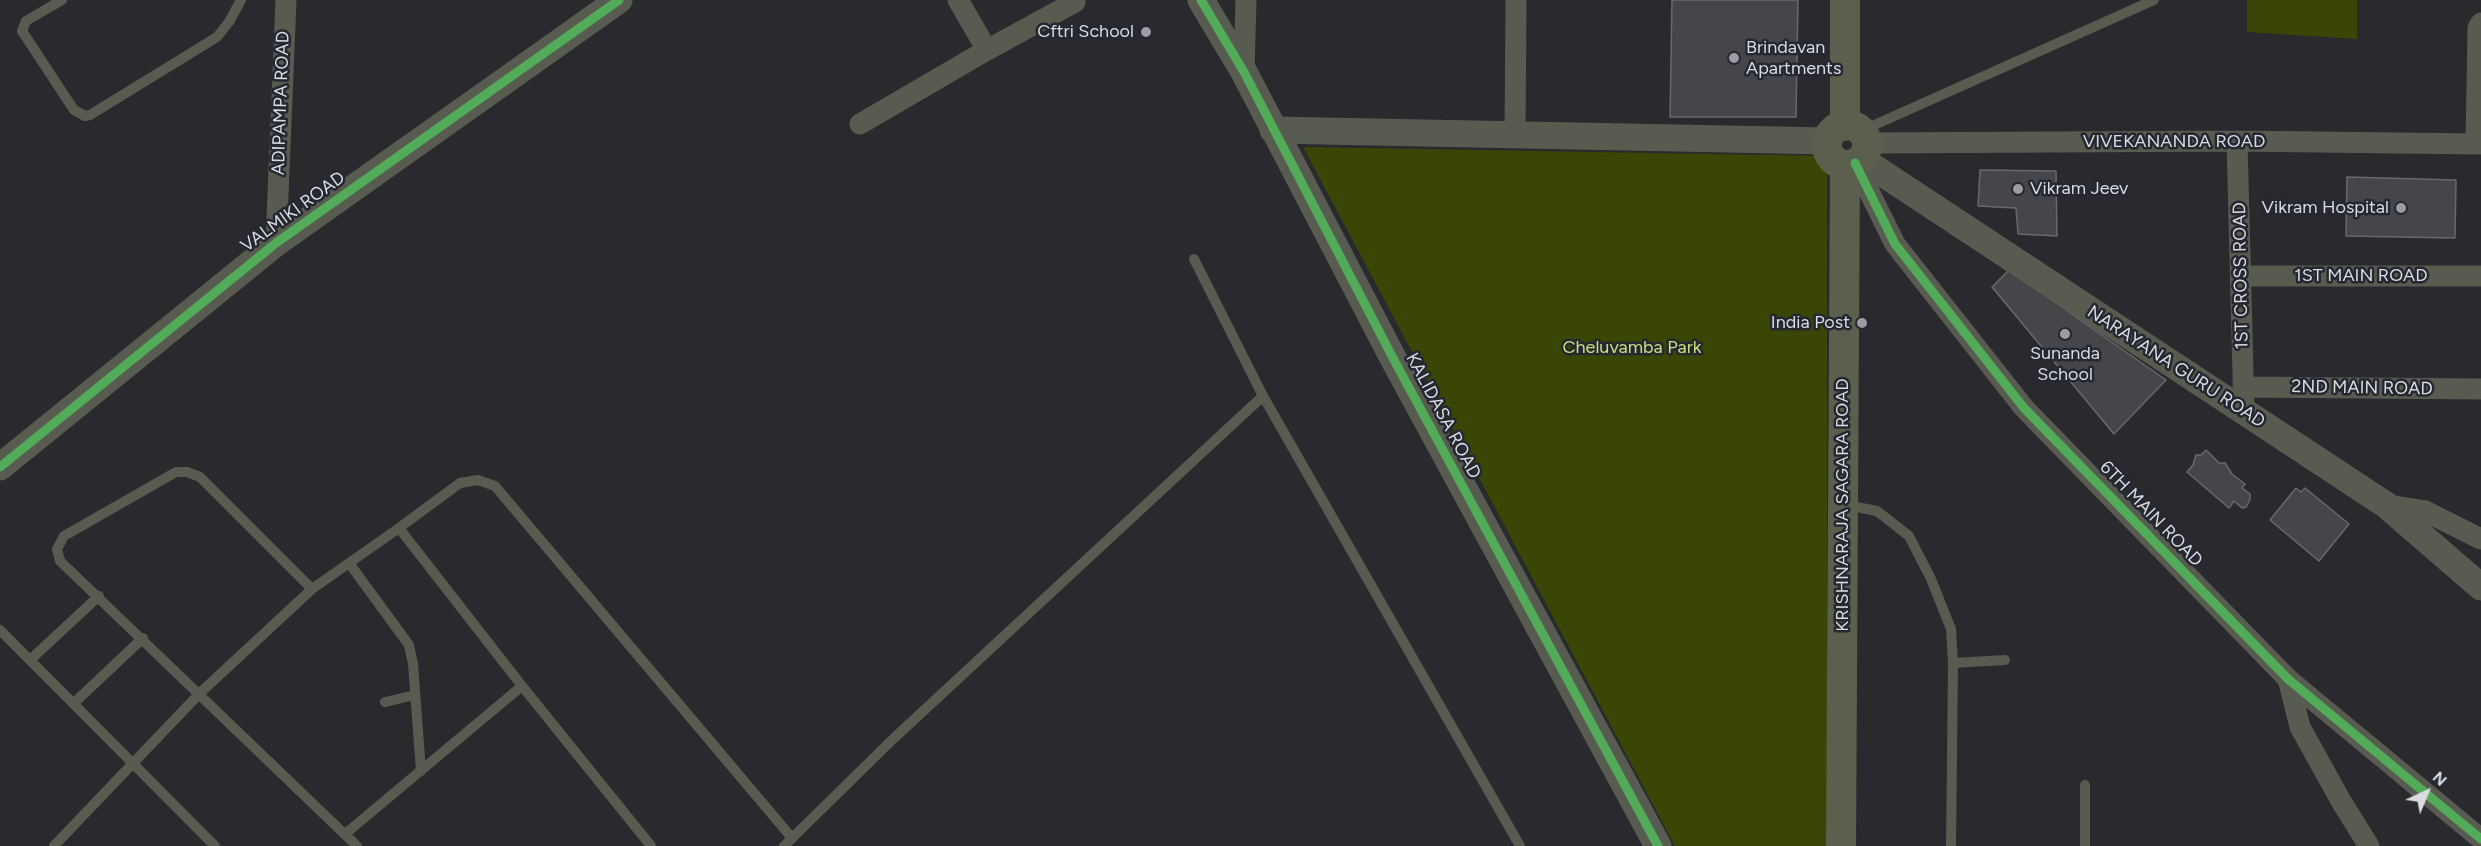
<!DOCTYPE html>
<html>
<head>
<meta charset="utf-8">
<style>
	body { margin:0 }
	#map { position:relative; width:2481px; height:846px; overflow:hidden; background:#29292e; font-family:Figtree,sans-serif }
	canvas { display:block }
	.north { position:absolute; left:2397px; top:762px; width:60px; height:60px; -webkit-text-stroke:4px #262831; paint-order:stroke; rotate:44deg; font-size:16px; font-weight:700; line-height:24px; text-align:center; color:#d9dbe1 }
	.north::after { content:''; display:block; margin:auto; width:21px; height:27px; background:#d9dbe1; clip-path:polygon(50% 0,100% 100%,50% 72%,0 100%) }
</style>
</head>
<body>
<div id="map">
<canvas width="2481" height="846"></canvas>
<div class="north">N</div>
</div>
<script>
const ctx = document.querySelector('canvas').getContext('2d');
ctx.lineJoin = 'round';
function fillPath(path, color) {
  ctx.fillStyle = color;
  ctx.fill(path, 'evenodd');
}
function strokePath(path, color, width, dash) {
  ctx.strokeStyle = color;
  ctx.lineWidth = width;
  ctx.lineCap = dash ? 'butt' : 'round';
  ctx.setLineDash(dash || []);
  ctx.stroke(path);
}
function label(font, color, halo, rows, align = 'center') {
  ctx.font = font + ' Figtree,sans-serif';
  ctx.lineWidth = 5;
  ctx.setLineDash([]);
  ctx.textBaseline = 'middle';
  ctx.strokeStyle = halo;
  ctx.fillStyle = color;
  for (const [text, x, y, turn = 0] of rows) {
    ctx.save();
    ctx.translate(x, y);
    ctx.rotate((+turn || 0) * Math.PI / 180);
    ctx.textAlign = isNaN(turn) ? turn : align;
    if (halo) ctx.strokeText(text, 0, 0);
    ctx.fillText(text, 0, 0);
    ctx.restore();
  }
}
const green = new Path2D(`
	M2247,0H2357V39L2247,32Z
	M1303,147L1827,156V846H1675Z`);
const building = new Path2D(`
	M1672,0H1798L1796,117H1670Z
	M1980,170L2056,171L2057,236L2018,234L2016,208L1978,206Z
	M2347,177L2456,180L2455,238L2346,236Z
	M2009,270L2166,380L2114,434L1992,287Z
	M2206,450L2219,463H2225L2232,474L2245,484L2242,488L2250,494V500L2246,507L2242,508L2234,501L2229,508L2187,472L2193,465L2196,455H2201Z
	M2296,488L2301,492L2305,488L2349,524L2319,561L2270,520Z`);
const service = new Path2D(`
	M62,0L26,21L22,31L74,110L85,116L90,115L217,37L229,22L241,0
	M1861,131L2154,0
	M1194,259L1263,396L1520,846
	M1846,505L1877,511L1909,536L1931,579L1951,629L1953,663L1951,846
	M399,528L522,686L651,846
	M349,563L409,645L413,664L421,771
	M312,589L200,477L187,472H176L64,536L57,549L60,561L357,846
	M0,630L215,846
	M30,660L99,596
	M1953,663L2005,660
	M385,702L415,695
	M74,703L143,638
	M2085,785V846
	M345,834L522,686
	M54,846L200,693L312,589L399,528L460,483L478,480L495,486L792,838
	M784,846L892,740L1263,396`);
const minor = new Path2D(`
	M958,0L987,50
	M1244,72L1246,0
	M860,124L987,50L1075,2
	M1515,135L1516,0
	M2237,141L2244,412
	M1867,143L2237,141L2481,144
	M2476,144L2478,28L2481,23
	M1855,163L1895,244L2024,408L2288,679L2481,839
	M276,243L286,0
	M2242,276H2481
	M2243,387L2481,389
	M2386,505L2425,511L2481,539
	M2288,679L2300,727L2341,801L2369,846`);
const tertiary = new Path2D(`
	M1201,0L1244,72L1394,360L1658,846
	M1273,130L1828,141
	M1861,159L2386,505L2481,587
	M0,467L276,243L619,0`);
const secondary = new Path2D(`
	M1845,0V126
	M1827 145a20 20 0 1 1 40 0a20 20 0 1 1-40 0Z
	M1841,846L1845,165`);
const cycleway = new Path2D(`
	M1201,0L1244,72L1394,360L1658,846
	M1855,163L1895,244L2024,408L2288,679L2481,839
	M0,467L276,243L619,0`);
const markers = [
	[1146,32,6,"#9b9da2"],
	[1734,58,6,"#9b9da2"],
	[2018,189,6,"#9b9da2"],
	[2401,208,6,"#9b9da2"],
	[1862,323,6,"#9b9da2"],
	[2065,334,6,"#9b9da2"]
];
const poiNames = [
	["Cftri School",1134,32],
	["Brindavan",1746,48,"left"],
	["Apartments",1746,69,"left"],
	["Vikram Jeev",2030,189,"left"],
	["Vikram Hospital",2389,208],
	["India Post",1850,323],
	["Sunanda",2065,354,"center"],
	["School",2065,375,"center"]
];
const streetNames = [
	["ADIPAMPA ROAD",281,103,-88],
	["VIVEKANANDA ROAD",2174,142],
	["VALMIKI ROAD",293,212,-36],
	["1ST CROSS ROAD",2241,276,-91],
	["1ST MAIN ROAD",2361,276],
	["NARAYANA GURU ROAD",2176,367,33],
	["2ND MAIN ROAD",2362,388,1],
	["KALIDASA ROAD",1443,416,62],
	["KRISHNARAJA SAGARA ROAD",1843,505,-90],
	["6TH MAIN ROAD",2151,514,46]
];
const parkNames = [
	["Cheluvamba Park",1632,348]
];
fillPath(green, '#394606');
fillPath(building, '#45464a');
strokePath(building, '#68696d', 1.5);
strokePath(service, '#585c50', 10);
strokePath(minor, '#585c50', 21);
strokePath(tertiary, '#585c50', 27);
strokePath(secondary, '#5a5f4e', 30);
strokePath(cycleway, '#51ab58', 9);
for (const [x, y, r, color] of markers) {
  const dot = new Path2D();
  dot.arc(x, y, r, 0, 2 * Math.PI);
  ctx.fillStyle = color;
  ctx.fill(dot);
  strokePath(dot, '#262831', 2);
}
label('18px', '#d9dbe1', '#262831', poiNames, 'right');
label('18px', '#d9dbe1', '#262831', streetNames);
label('18px', '#c6e17f', '#262831', parkNames);
</script>
</body>
</html>
